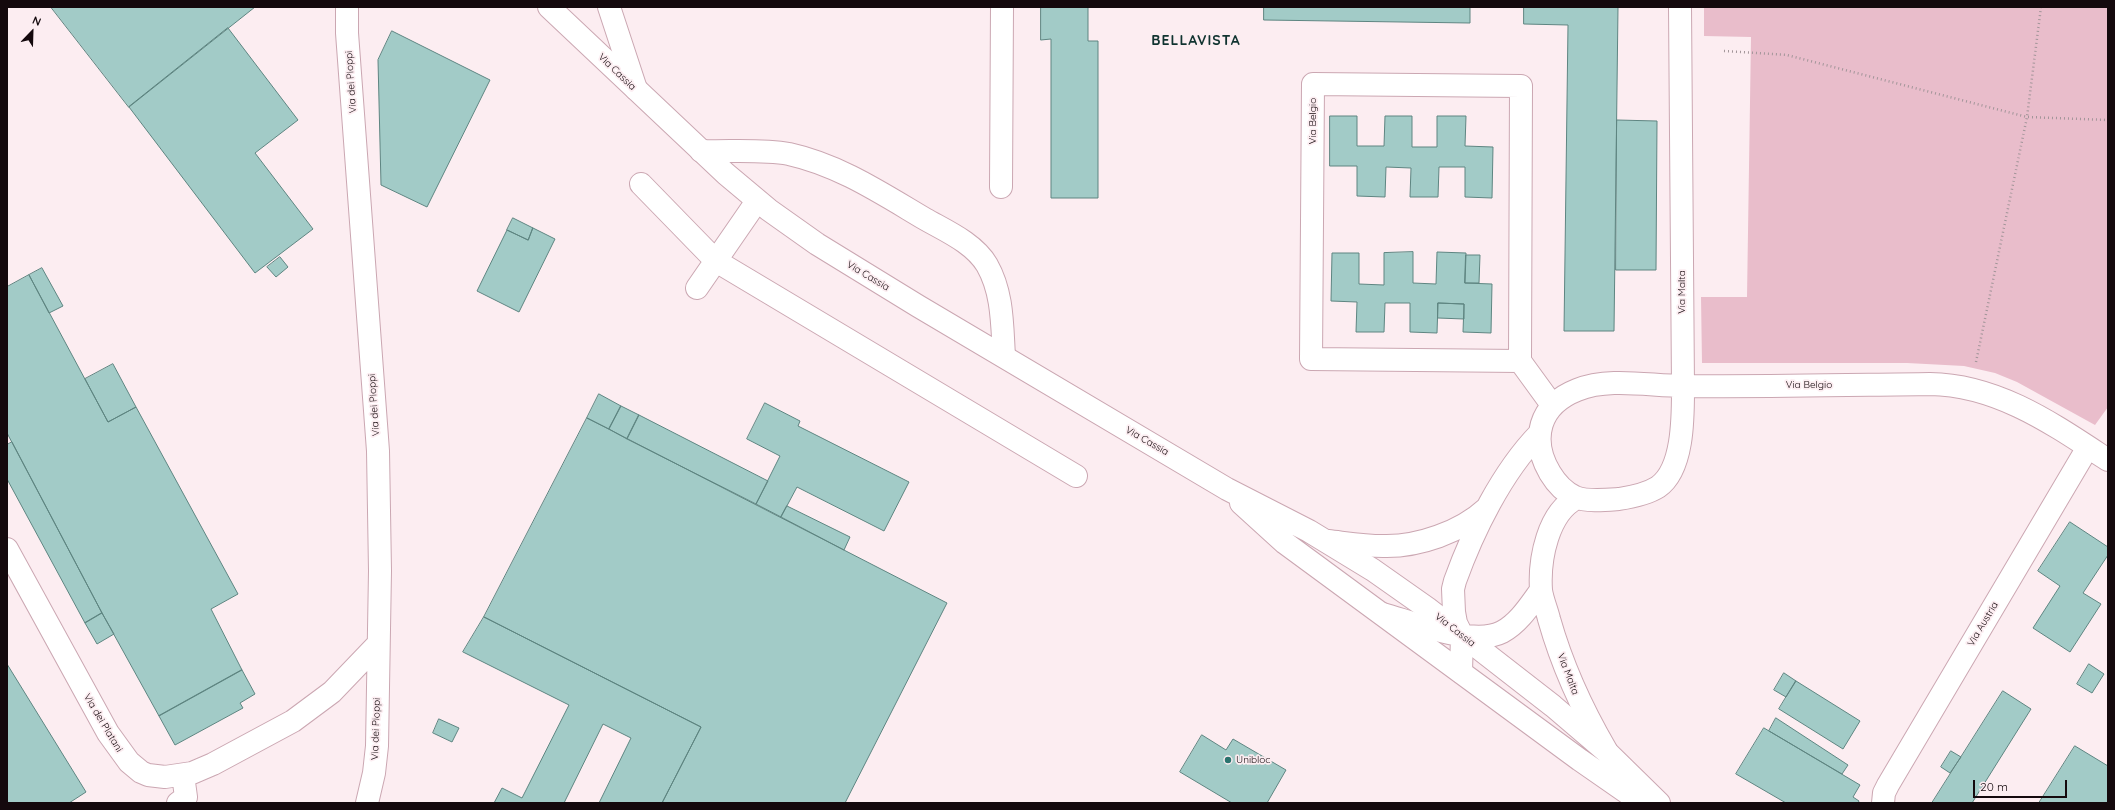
<!DOCTYPE html>
<html>
<head>
<meta charset="utf-8">
<style>
	body { margin:0 }
	#map { position:relative; width:2115px; height:810px; overflow:hidden; background:#fcedf1; font-family:Quicksand,sans-serif }
	canvas { display:block }
	.frame { position:absolute; inset:0; border:8px solid #14090d; pointer-events:none }
	.north { position:absolute; left:12px; top:12px; width:40px; height:40px; -webkit-text-stroke:3px #fcedf1; paint-order:stroke; rotate:23deg; font-size:11px; font-weight:700; line-height:16px; text-align:center; color:#14090d }
	.north::after { content:''; display:block; margin:auto; width:14px; height:18px; background:#14090d; clip-path:polygon(50% 0,100% 100%,50% 72%,0 100%) }
	.scale { position:absolute; left:1973px; top:780px; width:94px; height:18px; box-sizing:border-box; border:2px solid #14090d; border-top:0; padding-left:5px; font-size:12px; line-height:14px; white-space:nowrap; color:#14090d; -webkit-text-stroke:3px #fcedf1; paint-order:stroke }
</style>
</head>
<body>
<div id="map">
<canvas width="2115" height="810"></canvas>
<div class="frame"></div>
<div class="north">N</div>
<div class="scale">20 m</div>
</div>
<script>
const ctx = document.querySelector('canvas').getContext('2d');
ctx.lineJoin = 'round';
function fillPath(path, color) {
  ctx.fillStyle = color;
  ctx.fill(path, 'evenodd');
}
function strokePath(path, color, width, dash) {
  ctx.strokeStyle = color;
  ctx.lineWidth = width;
  ctx.lineCap = dash ? 'butt' : 'round';
  ctx.setLineDash(dash || []);
  ctx.stroke(path);
}
function label(font, color, halo, rows, align = 'center') {
  ctx.font = font + ' Quicksand,sans-serif';
  ctx.lineWidth = 3.5;
  ctx.setLineDash([]);
  ctx.textBaseline = 'middle';
  ctx.strokeStyle = halo;
  ctx.fillStyle = color;
  for (const [text, x, y, turn = 0] of rows) {
    ctx.save();
    ctx.translate(x, y);
    ctx.rotate((+turn || 0) * Math.PI / 180);
    ctx.textAlign = isNaN(turn) ? turn : align;
    if (halo) ctx.strokeText(text, 0, 0);
    ctx.fillText(text, 0, 0);
    ctx.restore();
  }
}
const green = new Path2D(`
	M1704,7H2108V407L2095,425L2017,382L1995,373L1964,366L1907,363H1702L1701,297H1747L1751,37L1704,36Z`);
const building = new Path2D(`
	M51,7H255L129,107Z
	M1041,7H1088V41H1098V198H1051V39L1041,40Z
	M1264,7H1470V23L1264,20Z
	M1524,7H1618L1614,331H1564L1568,25L1524,24Z
	M228,28L298,120L255,153L313,229L255,273L129,107Z
	M392,31L490,80L427,207L381,185L378,60Z
	M1330,116H1357V146H1384L1385,116H1412V147H1437V116H1466L1465,146L1493,147L1492,198L1465,197V167H1439L1438,197H1410L1411,168L1386,167L1385,197L1357,196V166H1330Z
	M1617,120L1657,121L1656,270H1616Z
	M513,218L533,228L528,240L507,230Z
	M533,228L555,239L519,312L477,291L507,230L528,240Z
	M1413,252V283L1436,284L1437,252L1466,253L1465,283L1492,284L1491,333L1463,332L1464,304L1438,303L1437,333L1410,332V303H1385L1384,332H1356L1357,302L1331,301L1332,253H1359V284L1384,285V253Z
	M1466,255H1480L1479,283H1465Z
	M280,257L288,267L276,277L267,267Z
	M42,268L63,306L49,313L29,275Z
	M29,275L108,422L136,407L238,594L211,609L242,670L159,716L102,613L7,433V287Z
	M1438,303L1464,304V319L1438,318Z
	M113,364L136,407L108,422L85,379Z
	M599,394L621,406L609,429L587,418Z
	M765,403L800,421L798,426L909,482L884,531L797,487L781,517L756,504L780,456L747,439Z
	M621,406L639,415L627,439L609,429Z
	M639,415L768,481L756,504L627,439Z
	M587,418L947,603L845,803H662L701,727L484,617Z
	M12,442L102,613L85,623L7,479V445Z
	M787,506L850,537L844,550L781,517Z
	M2070,522L2108,547V555L2083,593L2101,604L2070,652L2033,628L2060,586L2038,571Z
	M102,613L114,634L97,644L85,623Z
	M484,617L701,727L662,803H599L631,738L603,724L564,803H494L502,788L522,798L569,705L463,652Z
	M7,664L86,792L69,803H7Z
	M2089,664L2104,674L2092,693L2077,684Z
	M242,670L255,694L240,703L243,708L175,745L159,716Z
	M1784,673L1796,681L1786,697L1774,690Z
	M1796,681L1860,721L1843,749L1779,709Z
	M2003,691L2031,709L1972,803H1932Z
	M1776,718L1848,765L1842,774L1769,731Z
	M439,719L459,728L452,742L433,733Z
	M1764,728L1860,785L1853,797L1859,801L1858,803H1786L1736,774Z
	M1202,735L1226,750L1233,739L1286,770L1267,803H1232L1180,772Z
	M2075,746L2108,766V803H2039Z
	M1951,751L1961,757L1950,773L1941,767Z`);
const path = new Path2D(`
	M1724,51L1787,55L2027,117L2108,120
	M1976,362L2027,117L2041,7`);
const minor = new Path2D(`
	M347,7V33L378,451L380,571L377,746L374,773L367,803
	M609,7L636,89
	M1680,7L1683,386C1683,415 1684,469 1658,487C1647,494 1632,497 1619,499C1606,500 1587,502 1575,497C1564,492 1556,483 1550,473C1530,439 1539,405 1577,390C1609,377 1650,386 1683,386C1765,387 1848,385 1930,384C1998,385 2053,424 2108,460
	M701,151C729,152 761,149 789,154C839,165 881,193 925,219C946,231 974,243 987,265C1003,293 1002,325 1004,356
	M641,184L716,261L1076,476
	M1001,187L1002,7
	M697,288L757,201
	M1520,361L1521,86L1313,84L1311,359L1520,361L1552,405
	M1577,498C1548,512 1539,559 1541,590C1542,599 1547,610 1549,619C1562,665 1582,709 1606,750
	M1328,541C1346,543 1364,546 1383,546C1418,547 1461,532 1487,508
	M7,549L108,733L129,762L141,772L148,775L165,777L192,773L213,764L293,721L332,692L378,644
	M1383,614C1412,622 1473,647 1502,632C1519,623 1530,605 1541,590
	M1461,672L1462,635L1456,623L1454,612L1453,589L1455,581C1473,531 1502,472 1539,434
	M178,803L186,797L183,775
	M1883,803L1884,793L1888,785L2088,447`);
const major = new Path2D(`
	M549,7L726,174L769,210L817,244L918,306L1227,489L1309,531L1373,570L1427,608L1553,706L1608,753L1659,803
	M1241,503L1285,543L1580,760L1642,803`);
const markers = [
	[1228,760,4,"#2a736e"]
];
const streetNames = [
	["Via Cassia",617,72,44],
	["Via dei Pioppi",351,82,-94],
	["Via Belgio",1313,121,-90],
	["Via Cassia",868,276,31],
	["Via Malta",1682,292,-90],
	["Via Belgio",1809,385],
	["Via dei Pioppi",374,405,-94],
	["Via Cassia",1147,441,30],
	["Via Austria",1983,624,-59],
	["Via Cassia",1455,630,38],
	["Via Malta",1568,674,69],
	["Via dei Platani",103,723,59],
	["Via dei Pioppi",376,729,-88]
];
const poiNames = [
	["Unibloc",1236,760]
];
const districtNames = [
	["BELLAVISTA",1196,41]
];
fillPath(green, '#e9bdcb');
fillPath(building, '#a2cbc7');
strokePath(building, '#5e8581', 1);
strokePath(minor, '#cba7b2', 24);
strokePath(major, '#cba7b2', 24);
strokePath(path, '#a29599', 2.5, [1, 3]);
strokePath(minor, '#fff', 22);
strokePath(major, '#fff', 22);
for (const [x, y, r, color] of markers) {
  const dot = new Path2D();
  dot.arc(x, y, r, 0, 2 * Math.PI);
  ctx.fillStyle = color;
  ctx.fill(dot);
  strokePath(dot, '#fcedf1', 1.5);
}
label('10px', '#14090d', '#fcedf1', streetNames);
label('10px', '#14090d', '#fcedf1', poiNames, 'left');
ctx.letterSpacing = '1px';
label('bold 14px', '#103330', '#fcedf1', districtNames);
ctx.letterSpacing = '0px';
</script>
</body>
</html>
